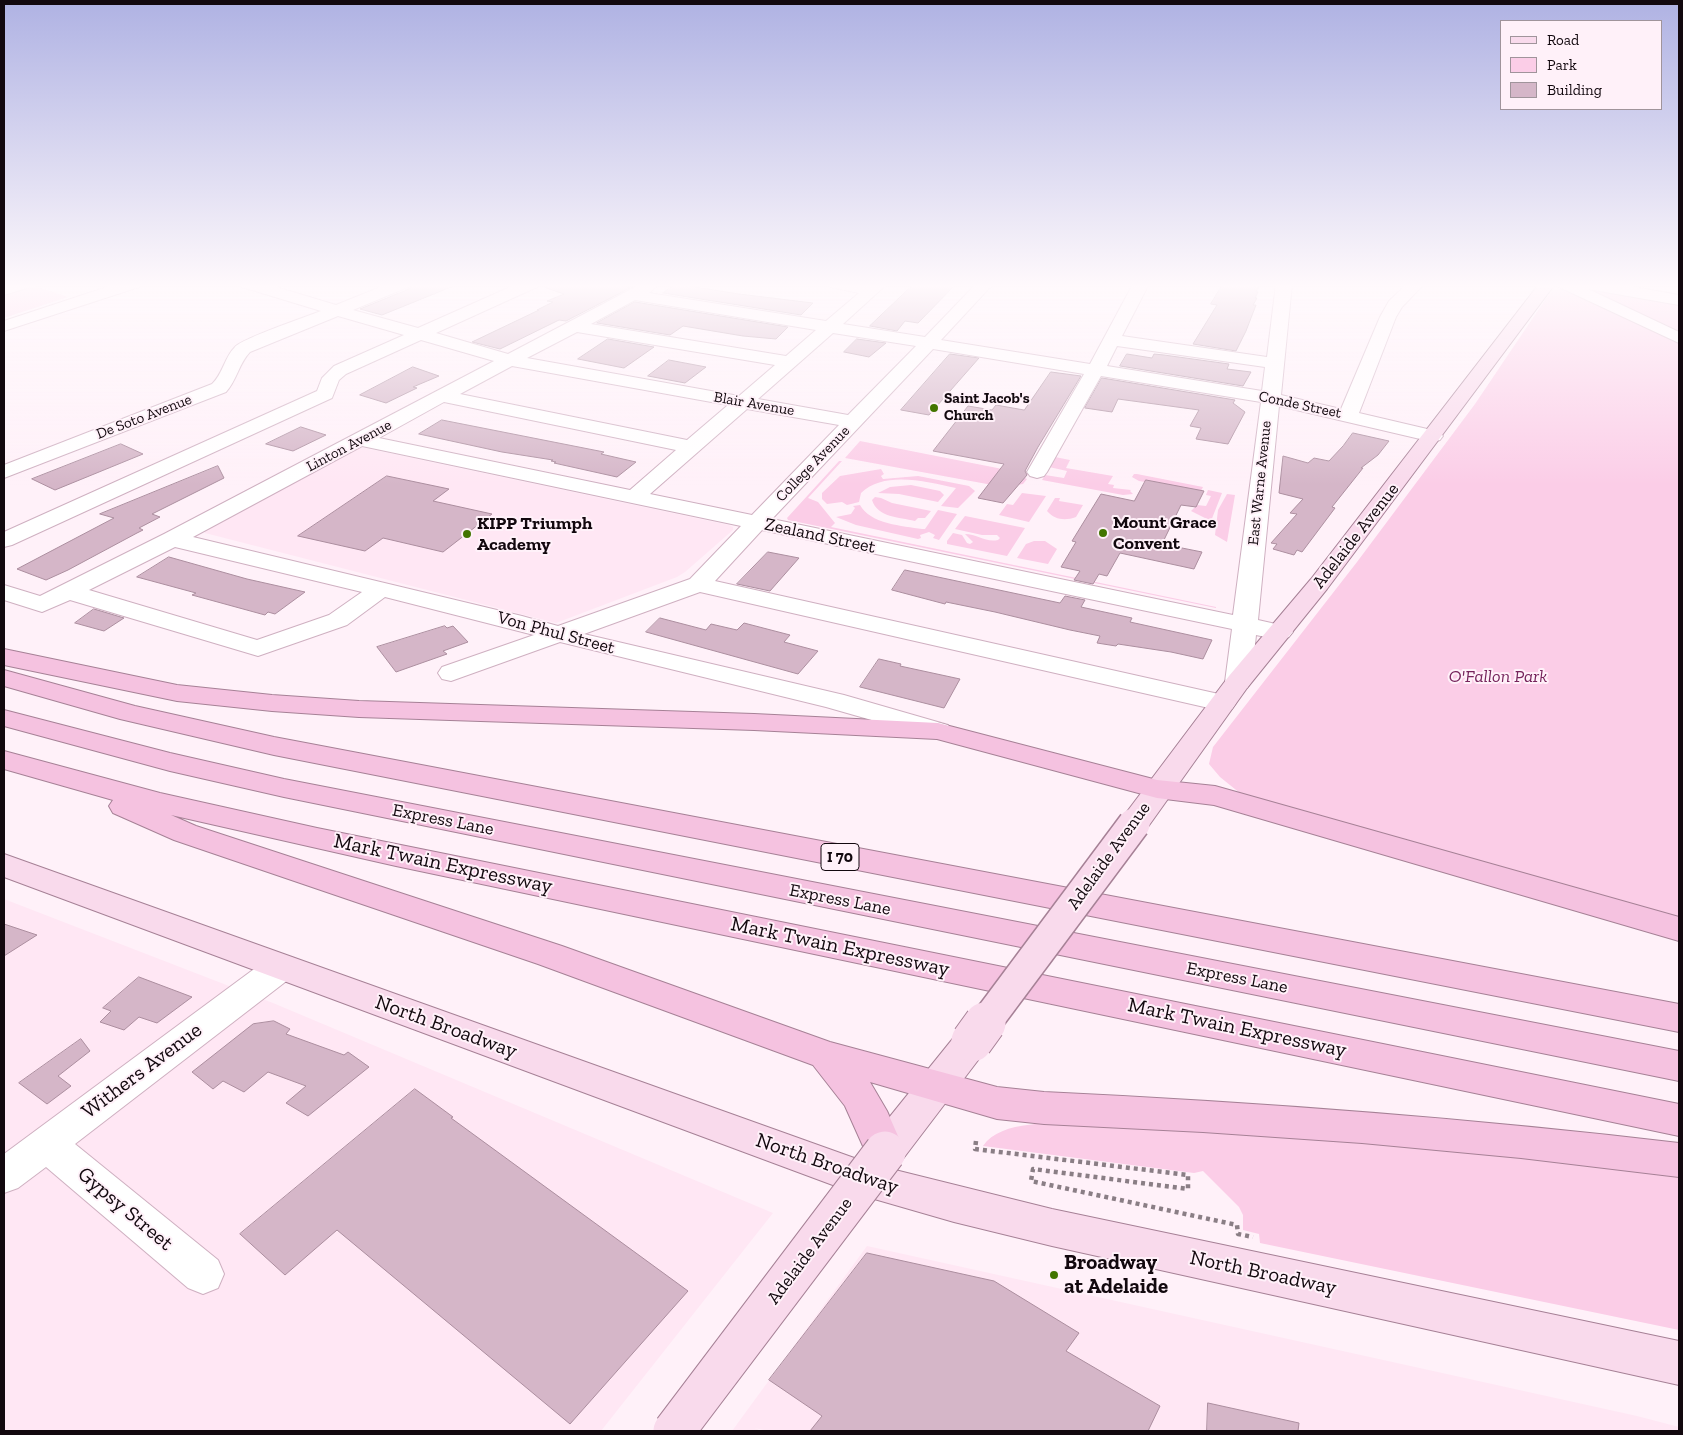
<!DOCTYPE html>
<html>
<head>
<meta charset="utf-8">
<style>
	body { margin:0 }
	#map { position:relative; width:1683px; height:1435px; overflow:hidden; background:#fff1f9; font-family:"Zilla Slab",serif }
	canvas { display:block }
	.frame { position:absolute; inset:0; border:5px solid #12080e; pointer-events:none }
	.legend { position:absolute; left:1500px; top:20px; width:162px; height:90px; box-sizing:border-box; background:#fff1f9; border:1px solid #a0949b; margin:0; padding:6px 9px; list-style:none; font-size:15px; color:#12080e }
	.legend li { display:flex; align-items:center; gap:10px; height:25px }
	.legend b { width:25px; border:1px solid #a0949b }
</style>
</head>
<body>
<div id="map">
<canvas width="1683" height="1435"></canvas>
<div class="frame"></div>
<ul class="legend">
<li><b style="height:6px;background:#f9daec"></b>Road</li>
<li><b style="height:14px;background:#fbcde7"></b>Park</li>
<li><b style="height:14px;background:#d5b6c8"></b>Building</li>
</ul>
</div>
<script>
const ctx = document.querySelector('canvas').getContext('2d');
ctx.lineJoin = 'round';
function fillPath(path, color) {
  ctx.fillStyle = color;
  ctx.fill(path, 'evenodd');
}
function strokePath(path, color, width, dash) {
  ctx.strokeStyle = color;
  ctx.lineWidth = width;
  ctx.lineCap = dash ? 'butt' : 'round';
  ctx.setLineDash(dash || []);
  ctx.stroke(path);
}
function label(font, color, halo, rows, align = 'center') {
  ctx.font = font + ' "Zilla Slab",serif';
  ctx.lineWidth = 4;
  ctx.setLineDash([]);
  ctx.textBaseline = 'middle';
  ctx.strokeStyle = halo;
  ctx.fillStyle = color;
  for (const [text, x, y, turn = 0] of rows) {
    ctx.save();
    ctx.translate(x, y);
    ctx.rotate((+turn || 0) * Math.PI / 180);
    ctx.textAlign = isNaN(turn) ? turn : align;
    if (halo) ctx.strokeText(text, 0, 0);
    ctx.fillText(text, 0, 0);
    ctx.restore();
  }
}
const built = new Path2D(`
	M359,448H365L729,525L733,527V530L685,572L677,577L556,623L205,533V530Z
	M4,899L273,1003L773,1213L601,1431H4Z
	M867,1246L1637,1416L1679,1427V1431H768L754,1428L763,1431H732Z`);
const green = new Path2D(`
	M26,284H29L68,297L4,318V291Z
	M1563,288H1595L1679,303V917L1246,798L1220,777L1209,764L1213,747L1357,562L1475,404L1551,291Z
	M860,441L1028,474L1025,478L1027,479L1023,484L1012,486L987,484L845,458Z
	M1055,457L1070,460L1066,468L1113,476L1108,484L1114,485L1113,488L1131,490L1130,491L1133,494L1123,495L1042,480L1045,475L1064,478L1067,471L1049,467Z
	M839,461H842L808,498L818,502L835,523L831,527L1216,607V608L788,520L787,518Z
	M881,469L884,474L881,476L883,479L918,476L969,486L975,491L958,508L941,506L956,488C927,482 885,470 861,493L859,502L847,505L842,502L827,504L822,499V493L840,476Z
	M1134,474H1137L1203,487L1201,491L1139,481L1132,477Z
	M911,485L940,491L944,495L938,502L899,494L878,493L890,487Z
	M1208,490L1222,493L1211,521L1191,511L1197,505L1206,506L1211,496L1206,495Z
	M1022,493L1046,496L1029,522L999,515L1007,504L1013,505Z
	M1227,494L1235,495L1227,542L1215,535L1218,510Z
	M875,497L881,498L892,503L931,511L925,518H918L915,521C899,517 878,518 872,500Z
	M1055,498H1060L1059,501L1083,505L1076,517C1065,521 1055,520 1047,511Z
	M860,505C870,524 903,526 922,529H925L938,510L957,514L939,540L933,538L935,535L929,532L920,535L921,538L918,539L856,525L836,517L851,514L855,508L853,506Z
	M965,516L1025,528L1007,556L947,544V541L953,533L962,535L967,543L970,544L973,542L965,534C977,534 986,543 998,540L1000,538L997,535H982L955,529Z
	M1034,541H1045L1057,549L1048,564L1017,558L1026,544Z
	M1084,1122L1454,1143L1679,1170V1330L1260,1243L1259,1234L1243,1230V1215L1239,1207L1203,1171L1194,1173L983,1146C1001,1119 1055,1124 1084,1122Z`);
const building = new Path2D(`
	M412,284L456,285L382,315L360,309L409,289Z
	M547,284H617L630,288L566,321L559,320L500,349L472,342L539,310H537L553,302L547,301L564,294L546,288Z
	M676,284L739,294L813,303L801,315L663,293Z
	M914,284H956L918,323L905,321L897,331L870,326Z
	M1223,284L1259,286L1256,292H1258L1255,298H1257L1253,305H1256L1246,331L1236,351L1193,344L1217,305L1211,304Z
	M635,302L788,327L776,339L743,336L683,326L670,335L597,323Z
	M608,339L654,347L624,368L578,359Z
	M857,339L886,343L869,357L844,352Z
	M950,354L979,358L929,415L901,410Z
	M1127,354L1152,358L1154,354L1164,355L1229,364L1227,369L1251,372L1243,386L1120,366Z
	M669,360L706,367L685,383L648,376Z
	M413,367L439,376L413,387L417,388L386,403L360,395Z
	M1051,372L1081,376L1038,447L1025,471L1027,475L1003,503L978,498L1004,464L933,451L968,406L992,410L996,405L1024,410Z
	M1102,378L1235,400L1233,403L1245,412L1228,444L1196,439L1201,428L1190,426L1199,410L1118,399L1112,412L1085,408Z
	M442,420L604,452L601,454L636,462L617,477L554,463L556,462L551,461L553,460L502,452L419,434Z
	M301,427L326,435L293,451L266,444Z
	M1353,433L1389,441L1378,455L1361,468H1363L1332,507L1335,508L1302,552L1297,550L1294,555L1273,549L1277,544L1271,543L1297,514L1290,513L1303,499L1279,493L1283,456L1308,463L1314,458L1329,461L1343,446Z
	M121,444L143,454L55,490L32,479Z
	M218,466L224,478L152,514L160,517L139,528L143,530L137,533L68,570L46,580L17,569L114,518L100,514Z
	M387,476L449,489L433,501L492,514L443,552L383,538L365,551L298,536Z
	M1146,480L1204,491L1196,507L1181,505L1162,544L1202,552L1194,569L1120,553L1107,576L1099,574L1093,584L1074,580L1080,571L1061,567L1076,542L1072,541L1101,494L1134,501Z
	M768,552L799,558L770,591L737,584Z
	M169,557L247,579L305,592L275,614L268,612L265,615L192,595L196,593L137,577Z
	M905,570L1060,603L1065,596L1085,600L1081,607L1132,618L1130,622L1212,640L1203,659L1171,652L1118,644L1116,646L1097,643L1100,636L1070,630L995,612L946,602L945,604L892,590Z
	M94,609L124,618L104,631L75,623Z
	M660,618L706,630L711,624L737,630L744,623L790,635L784,642L818,651L798,674L646,632Z
	M445,626L447,628L453,626L468,642L443,651L447,654L396,672L377,647Z
	M879,659L901,664L900,666L960,679L944,708L860,687Z
	M4,924L37,935L4,956Z
	M139,977L192,997L157,1023L139,1017L124,1030L100,1022L111,1011L103,1008Z
	M274,1021L290,1029L286,1034L344,1055L348,1052L369,1067L308,1116L286,1103L306,1086L268,1072L244,1092L223,1081L213,1089L192,1072L253,1024Z
	M81,1039L90,1051L58,1076L71,1086L47,1104L19,1083Z
	M415,1089L453,1117L451,1118L688,1291L570,1424L337,1230L285,1275L240,1234Z
	M867,1253L994,1281L1079,1333L1066,1351L1160,1406L1148,1431H810L822,1416L769,1380Z
	M1208,1403L1299,1423L1298,1431H1207Z`);
const path = new Path2D(`
	M976,1141L975,1149L1188,1175V1189L1033,1169L1031,1181L1237,1225L1238,1234L1253,1237`);
const minor = new Path2D(`
	M32,284L30,287L4,295V285Z
	M116,284H141L139,287L4,331V321Z
	M240,284H266L336,305L388,284H410L408,287L353,310L418,328L517,284H539L537,287L436,333L508,354L641,284H654L656,287L649,293L826,321L859,293L831,287L829,284H887L843,324L925,337L976,284H993L941,340L1090,364L1133,284H1149L1122,336L1267,357L1276,284H1292L1281,395L1341,409L1380,317L1389,301L1407,284H1424L1402,307L1396,317L1359,413L1440,432L1443,436L1440,440L1433,442L1279,406L1258,620L1289,627L1293,632L1289,637L1280,640L1256,635L1251,682L1247,688L1238,690L1229,688L1225,682L1232,629L762,530L715,581L1232,697L1236,703L1232,709L1222,711L700,592L584,634L844,695L948,725L952,731L948,737L938,739L826,707L560,642L451,681L442,679L438,673L442,667L534,635L385,597L347,625L258,656L70,600L42,612L4,600V585L40,596L164,534L494,361L421,340L346,374L339,380L332,398L12,545L4,547V532L317,391L322,378L334,366L404,335L338,316L250,352C239,363 237,380 226,392L4,478V465L212,384C223,374 224,358 235,347C243,338 306,317 321,311L242,287ZM635,300L816,330L786,356L591,324ZM577,332L775,365L739,396L527,358ZM833,333L916,346L848,415L758,399ZM1117,346L1265,367L1262,391L1107,366ZM933,349L1084,374L1027,472L1030,476L1037,478L1044,476L1047,472L1101,376L1261,402L1233,615L772,519ZM512,366L728,405L687,440L460,394ZM444,402L676,450L630,490L379,438ZM747,409L839,425L752,515L650,494ZM362,446L741,526L690,579L558,626L522,616L193,537ZM175,547L362,592L329,615L257,640L89,590Z
	M1557,284H1616L1679,295V305L1588,289L1679,332V343L1559,287Z
	M281,954L293,958L298,967L293,976L75,1144L218,1260L224,1274L218,1288L203,1294L188,1288L46,1167L18,1188L4,1193V1154L269,958Z`);
const major = new Path2D(`
	M1539,284H1555L1327,589L1247,688L1145,831L1134,834L1123,831L1119,824L1123,817L1229,676L1311,579Z
	M4,854L871,1164L865,1152L871,1140L959,1031L972,1027L985,1031L990,1041L985,1051L899,1164L887,1168L1052,1209L1679,1341V1385L1052,1246L954,1222L857,1194L4,877Z`);
const highway = new Path2D(`
	M4,649L177,685L272,695L359,701L754,714L938,723L1157,780L1215,786L1679,917V941L1214,805L1157,798L937,739L754,730L359,717L272,711L177,701L4,665Z
	M4,670L135,706L274,737L1679,1004V1032L274,755L120,719L4,686Z
	M4,710L170,753L284,779L1679,1051V1081L284,797L170,771L4,726Z
	M4,751L160,793L317,828L1679,1104V1136L396,866L171,815L196,826L562,946L830,1042L997,1087L1044,1092C1256,1102 1468,1118 1679,1143V1177L1521,1158L1362,1143L1203,1132L1044,1124L997,1119L870,1082L887,1111L905,1152L899,1164L885,1169L871,1164L845,1106L813,1065L538,964L174,840L113,813L109,806L113,800L4,769Z`);
const majorBridgeFar1 = new Path2D(`
	M984,1025L1134,824`);
const majorBridge = new Path2D(`
	M972,1041L985,1023
	M674,1431L885,1152`);
const markers = [
	[934,408,5,"#427500"],
	[1103,533,5,"#427500"],
	[467,534,5,"#427500"],
	[1054,1275,5,"#427500"]
];
const farPoinames = [
	["Saint Jacob's",944,399],
	["Church",944,416]
];
const farStreetnames = [
	["Blair Avenue",754,404,10],
	["Conde Street",1300,405,12],
	["De Soto Avenue",144,417,-21],
	["Linton Avenue",349,446,-28],
	["College Avenue",813,464,-46],
	["East Warne Avenue",1260,483,-84]
];
const shields = [
	[840,857,38]
];
const shieldNames = [
	["I 70",840,857]
];
const poiNames = [
	["Mount Grace",1113,523],
	["Convent",1113,544],
	["KIPP Triumph",477,524],
	["Academy",477,545]
];
const streetNames = [
	["Zealand Street",820,536,12],
	["Adelaide Avenue",1356,536,-52],
	["Von Phul Street",556,633,15],
	["Express Lane",443,820,11],
	["Adelaide Avenue",1109,856,-54],
	["Express Lane",840,900,11],
	["Express Lane",1237,978,11],
	["Adelaide Avenue",810,1251,-53]
];
const parkNames = [
	["O'Fallon Park",1498,677]
];
const nearStreetnames = [
	["Mark Twain Expressway",443,864,12],
	["Mark Twain Expressway",840,947,12],
	["North Broadway",446,1027,20],
	["Mark Twain Expressway",1237,1028,12],
	["Withers Avenue",142,1071,-37],
	["North Broadway",827,1164,19],
	["Gypsy Street",125,1209,40],
	["North Broadway",1263,1273,12]
];
const nearPoinames = [
	["Broadway",1064,1263],
	["at Adelaide",1064,1287]
];
fillPath(built, '#ffe7f4');
fillPath(green, '#fbcde7');
fillPath(building, '#d5b6c8');
strokePath(building, '#ac8e9f', 1);
strokePath(minor, '#cfb0c1', 2);
strokePath(major, '#a68196', 2);
strokePath(highway, '#a68196', 2);
strokePath(path, '#8a7e85', 4.5, [4, 4]);
fillPath(minor, '#fff');
fillPath(major, '#f9daec');
fillPath(highway, '#f5c2e0');
strokePath(majorBridgeFar1, '#a68196', 34, []);
strokePath(majorBridge, '#a68196', 43, []);
strokePath(majorBridgeFar1, '#f9daec', 31);
strokePath(majorBridge, '#f9daec', 41);
const sky = ctx.createLinearGradient(0, 0, 0, 485);
sky.addColorStop(0, '#afb2e3');
sky.addColorStop(0.59, '#fff9fc');
sky.addColorStop(1, '#fff9fc00');
ctx.fillStyle = sky;
ctx.fillRect(0, 0, 1683, 485);
for (const [x, y, r, color] of markers) {
  const dot = new Path2D();
  dot.arc(x, y, r, 0, 2 * Math.PI);
  ctx.fillStyle = color;
  ctx.fill(dot);
  strokePath(dot, '#fff1f9', 2);
}
label('bold 15px', '#12080e', '#fff1f9', farPoinames, 'left');
label('15px', '#12080e', '#fff1f9', farStreetnames);
for (const [x, y, w] of shields) {
  const box = new Path2D();
  box.roundRect(x - w / 2, y - 13.5, w, 27, 4);
  ctx.fillStyle = '#fff1f9';
  ctx.fill(box);
  strokePath(box, '#12080e', 1);
}
label('bold 16px', '#12080e', null, shieldNames);
label('bold 18px', '#12080e', '#fff1f9', poiNames, 'left');
label('18px', '#12080e', '#fff1f9', streetNames);
label('italic 18px', '#76245c', '#fff1f9', parkNames);
label('21px', '#12080e', '#fff1f9', nearStreetnames);
label('bold 21px', '#12080e', '#fff1f9', nearPoinames, 'left');
</script>
</body>
</html>
